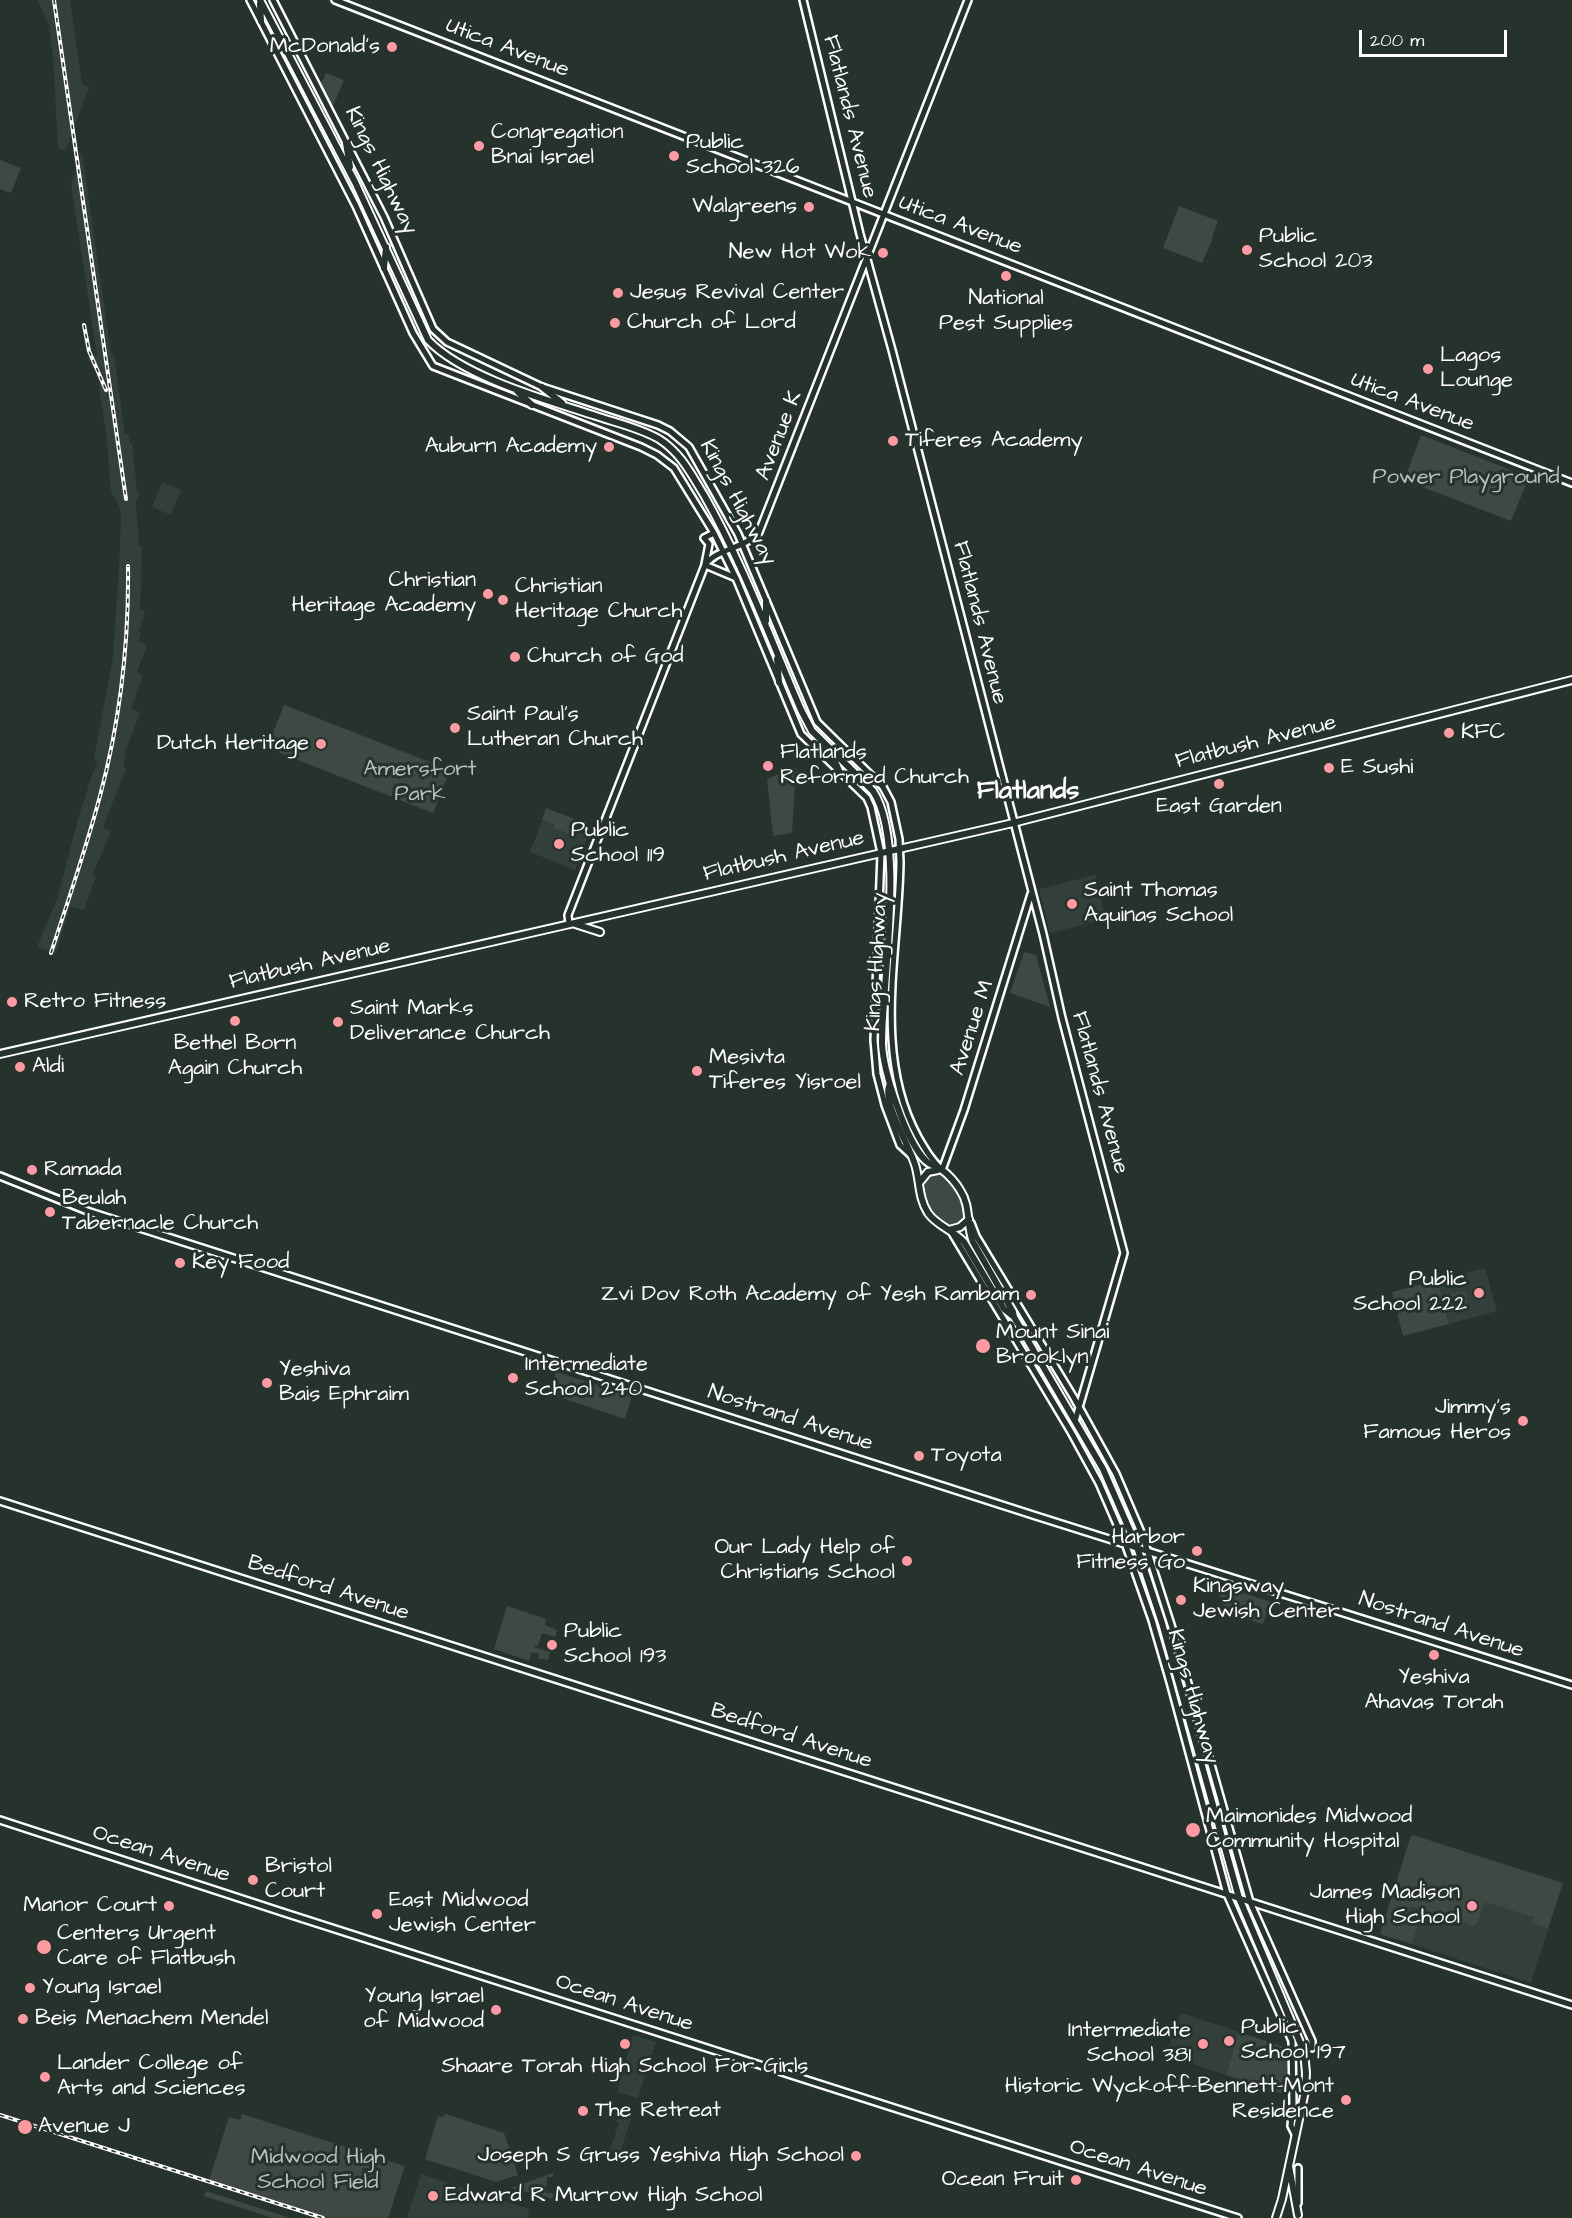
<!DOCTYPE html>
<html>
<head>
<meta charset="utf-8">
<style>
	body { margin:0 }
	#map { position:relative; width:1572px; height:2218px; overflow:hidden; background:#26332d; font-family:"Architects Daughter",sans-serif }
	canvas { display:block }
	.scale { position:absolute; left:1359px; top:30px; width:148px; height:27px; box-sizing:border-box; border:3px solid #fff; border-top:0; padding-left:8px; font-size:18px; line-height:21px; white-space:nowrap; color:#fff; -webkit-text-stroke:4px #26332d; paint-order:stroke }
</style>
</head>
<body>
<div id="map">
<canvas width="1572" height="2218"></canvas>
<div class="scale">200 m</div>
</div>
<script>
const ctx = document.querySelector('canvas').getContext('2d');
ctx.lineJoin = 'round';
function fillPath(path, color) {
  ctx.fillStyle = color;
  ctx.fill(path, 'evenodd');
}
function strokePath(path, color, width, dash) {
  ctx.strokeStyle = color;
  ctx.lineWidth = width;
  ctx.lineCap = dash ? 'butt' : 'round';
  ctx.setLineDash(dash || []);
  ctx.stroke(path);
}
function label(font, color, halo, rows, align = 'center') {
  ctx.font = font + ' "Architects Daughter",sans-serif';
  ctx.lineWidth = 6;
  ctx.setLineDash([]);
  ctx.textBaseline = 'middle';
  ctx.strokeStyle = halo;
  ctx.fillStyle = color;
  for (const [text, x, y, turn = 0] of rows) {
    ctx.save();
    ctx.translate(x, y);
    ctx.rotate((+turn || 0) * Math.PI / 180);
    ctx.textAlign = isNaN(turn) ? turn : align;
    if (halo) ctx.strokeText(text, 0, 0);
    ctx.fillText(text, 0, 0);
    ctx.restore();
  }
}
const built = new Path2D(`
	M38,0H70L82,84L89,87L66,150L58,148L53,57L49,26Z
	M82,152L111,353L114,355L125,434L129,435V442L132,443L137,491L140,492L136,502L139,545L142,547L140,609L145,612L139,632L141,634L138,641L147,645L137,672L143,675L131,709L140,713L124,755L126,756L123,765L126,769L103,827L111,831L93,874L96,876L84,910L70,907L56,953L37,947L57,899L78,819L92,775L98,762L94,759L113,657L120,549L121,513L118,503L111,493L106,430L100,397L99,381L98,374L87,358L97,355L71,184Z
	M162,482L181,490L171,515L152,507Z
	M542,821L578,834L583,822L592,826L575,870L530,852Z
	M1095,875L1106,919L1050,933L1039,889Z
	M1485,1268L1497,1311L1449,1324L1445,1309L1468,1301L1465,1290L1442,1296L1437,1280Z
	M1411,1835L1563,1883L1531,1983L1380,1934Z
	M1181,2013L1239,2032L1226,2075L1166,2055Z
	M633,2035L656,2042L638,2098L617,2092Z
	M621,2110L633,2113L619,2156L609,2153L619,2123L616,2122Z
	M421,2174L529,2209L528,2218H407Z`);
const green = new Path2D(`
	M326,73L344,80L333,106L321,84Z
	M0,160L21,168L11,193L0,189Z
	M1179,206L1218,221L1212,237L1213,238L1202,263L1163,248Z
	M1421,435L1529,477L1511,521L1404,480Z
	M284,705L450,770L433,813L267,748Z
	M796,767L792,833L773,836L767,779Z
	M546,808L583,822L578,835L574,833L573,835L554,828V825L542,820Z
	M1024,952L1036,955L1050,1007L1010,993Z
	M934,1173C952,1178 979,1213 956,1226C935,1223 916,1194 928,1175Z
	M1437,1280L1442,1296L1465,1290L1468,1301L1466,1303L1445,1309L1449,1324L1403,1336L1392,1292Z
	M556,1372L632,1396L625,1419L550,1394Z
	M1217,1585L1271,1602L1263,1624L1225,1613Z
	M507,1606L546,1619L545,1625L557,1630L555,1637L542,1633L538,1646L534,1645V1647L550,1652L548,1660L538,1658L539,1654L532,1652L529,1661L494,1649Z
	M1413,1835L1563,1883L1548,1928L1532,1923L1534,1917L1485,1902L1477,1924L1473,1926L1410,1906L1407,1917L1419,1921L1412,1944L1380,1934L1411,1836Z
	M1239,2032L1287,2048V2095L1226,2075Z
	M242,2114L405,2166L388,2218H328L209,2180L229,2117L240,2120Z
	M446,2114L504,2133L518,2175L496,2182L425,2159L438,2116L442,2117Z
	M553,2173V2177H547L546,2193H555L554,2199L511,2188Z
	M206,2191L290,2218H273L204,2196Z`);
const secondary = new Path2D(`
	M250,0L356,206L413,333L433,366L641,447L657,455L674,468L714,533L736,578L801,734L867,798L871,807L881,853L874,1040L877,1074L885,1105L900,1145L912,1156
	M273,0L384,217L433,329L447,342L542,387L658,425L670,431L689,447L738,534L817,722L883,787L891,802L899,839L900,862C899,952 872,1053 918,1137C925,1149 931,1160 942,1170L964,1110L1031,894
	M335,0L1572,483
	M803,0L860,234L892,350L1043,934L1062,1018L1124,1253L1075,1421
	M705,564L709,544L704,538L714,533
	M705,565L736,578
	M569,924L568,915L705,565C717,548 743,550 759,532L968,0
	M0,1176L90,1212L1036,1516L1572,1685
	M971,1223L976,1236L1074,1398L1116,1474L1143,1537L1174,1634L1250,1902L1312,2041V2048
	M952,1233L1071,1432L1099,1483L1125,1543L1152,1620L1170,1682L1227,1894L1292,2041L1293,2105L1291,2126L1295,2134
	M0,1501L1572,2005
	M0,1820L285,1913L1238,2218
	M1298,2168V2203`);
const primary = new Path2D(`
	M260,0L355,182L428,340C463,377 547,400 596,416C617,423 640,428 659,439C681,453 691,474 704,495C743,564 770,638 801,710L812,731L873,791C906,841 882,981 882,1043C883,1071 906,1142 926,1161C931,1166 937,1166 942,1170C948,1174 956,1183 960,1190C971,1206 966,1225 973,1242L1013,1312L1014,1317
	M260,4L261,21
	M346,143L350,167
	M384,268L386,247
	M542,387L562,403
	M517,391L532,405
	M766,621V601
	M777,659L779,682
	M832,751L847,753
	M832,754L839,771
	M575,924L600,932
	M0,1054L1013,823L1572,680
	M889,1086C883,1106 911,1147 916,1168C920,1184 919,1199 928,1213C937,1226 953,1230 964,1242L1004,1309L1014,1317L1103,1469L1137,1547L1162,1623L1239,1898L1304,2052L1306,2073L1305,2091L1282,2199L1276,2218
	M919,1183L928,1172L938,1170
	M949,1230L960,1227L969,1219
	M1289,2166L1298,2215`);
const rail = new Path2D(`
	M54,0L126,499
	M84,325L89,351L106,390
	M51,953C68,901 86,849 100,796C120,721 129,644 128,566
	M0,2115L323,2218`);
const markers = [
	[392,47,6,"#ff9aa2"],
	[479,146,6,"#ff9aa2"],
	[674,156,6,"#ff9aa2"],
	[809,207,6,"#ff9aa2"],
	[1247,250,6,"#ff9aa2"],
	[883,253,6,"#ff9aa2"],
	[1006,276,6,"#ff9aa2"],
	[618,293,6,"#ff9aa2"],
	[615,323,6,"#ff9aa2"],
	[1428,369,6,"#ff9aa2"],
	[893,441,6,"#ff9aa2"],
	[609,447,6,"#ff9aa2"],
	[488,594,6,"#ff9aa2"],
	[503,600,6,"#ff9aa2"],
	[515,657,6,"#ff9aa2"],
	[455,728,6,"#ff9aa2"],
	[1449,733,6,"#ff9aa2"],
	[321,744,6,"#ff9aa2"],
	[768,766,6,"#ff9aa2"],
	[1329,768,6,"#ff9aa2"],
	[1219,784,6,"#ff9aa2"],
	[559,844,6,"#ff9aa2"],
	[1072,904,6,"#ff9aa2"],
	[12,1002,6,"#ff9aa2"],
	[235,1021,6,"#ff9aa2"],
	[338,1022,6,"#ff9aa2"],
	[20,1067,6,"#ff9aa2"],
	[697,1071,6,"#ff9aa2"],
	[32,1170,6,"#ff9aa2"],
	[50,1212,6,"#ff9aa2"],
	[180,1263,6,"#ff9aa2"],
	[1479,1293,6,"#ff9aa2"],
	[1031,1295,6,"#ff9aa2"],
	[983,1346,8,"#ff9aa2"],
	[513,1378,6,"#ff9aa2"],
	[267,1383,6,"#ff9aa2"],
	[1523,1421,6,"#ff9aa2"],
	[919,1456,6,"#ff9aa2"],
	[1197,1551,6,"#ff9aa2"],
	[907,1561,6,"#ff9aa2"],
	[1181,1600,6,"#ff9aa2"],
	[552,1645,6,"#ff9aa2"],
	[1434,1655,6,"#ff9aa2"],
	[1193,1830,8,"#ff9aa2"],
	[253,1880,6,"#ff9aa2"],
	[169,1906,6,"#ff9aa2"],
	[1472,1906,6,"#ff9aa2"],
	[377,1914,6,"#ff9aa2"],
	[44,1947,8,"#ff9aa2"],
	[30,1988,6,"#ff9aa2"],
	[496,2010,6,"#ff9aa2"],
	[23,2019,6,"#ff9aa2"],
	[1229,2041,6,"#ff9aa2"],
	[625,2044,6,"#ff9aa2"],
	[1203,2044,6,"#ff9aa2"],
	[45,2077,6,"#ff9aa2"],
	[1346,2100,6,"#ff9aa2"],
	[583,2111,6,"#ff9aa2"],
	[25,2127,8,"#ff9aa2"],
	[856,2156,6,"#ff9aa2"],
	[1076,2180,6,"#ff9aa2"],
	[433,2196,6,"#ff9aa2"]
];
const poiNames = [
	["McDonald's",380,47,"right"],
	["Congregation",491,133],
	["Bnai Israel",491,158],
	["Public",686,143],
	["School 326",686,168],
	["Walgreens",797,207,"right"],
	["Public",1259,237],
	["School 203",1259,262],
	["New Hot Wok",871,253,"right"],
	["Jesus Revival Center",630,293],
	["National",1006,299,"center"],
	["Pest Supplies",1006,324,"center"],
	["Church of Lord",627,323],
	["Lagos",1440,356],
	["Lounge",1440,381],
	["Tiferes Academy",905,441],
	["Auburn Academy",597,447,"right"],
	["Christian",476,581,"right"],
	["Heritage Academy",476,606,"right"],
	["Christian",515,587],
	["Heritage Church",515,612],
	["Church of God",527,657],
	["Saint Paul's",467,715],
	["Lutheran Church",467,740],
	["KFC",1461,733],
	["Dutch Heritage",309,744,"right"],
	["Flatlands",780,753],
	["Reformed Church",780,778],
	["E Sushi",1341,768],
	["East Garden",1219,807,"center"],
	["Public",571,831],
	["School 119",571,856],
	["Saint Thomas",1084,891],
	["Aquinas School",1084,916],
	["Retro Fitness",24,1002],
	["Saint Marks",350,1009],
	["Deliverance Church",350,1034],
	["Bethel Born",235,1044,"center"],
	["Again Church",235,1069,"center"],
	["Mesivta",709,1058],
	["Tiferes Yisroel",709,1083],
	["Aldi",32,1067],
	["Ramada",44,1170],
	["Beulah",62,1199],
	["Tabernacle Church",62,1224],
	["Key Food",192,1263],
	["Public",1467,1280,"right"],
	["School 222",1467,1305,"right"],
	["Zvi Dov Roth Academy of Yesh Rambam",1019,1295,"right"],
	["Mount Sinai",996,1333],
	["Brooklyn",996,1358],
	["Intermediate",525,1365],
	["School 240",525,1390],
	["Yeshiva",279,1370],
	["Bais Ephraim",279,1395],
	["Jimmy's",1511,1408,"right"],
	["Famous Heros",1511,1433,"right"],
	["Toyota",931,1456],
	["Harbor",1185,1538,"right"],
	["Fitness Go",1185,1563,"right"],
	["Our Lady Help of",895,1548,"right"],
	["Christians School",895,1573,"right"],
	["Kingsway",1193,1587],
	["Jewish Center",1193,1612],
	["Public",564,1632],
	["School 193",564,1657],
	["Yeshiva",1434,1678,"center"],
	["Ahavas Torah",1434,1703,"center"],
	["Maimonides Midwood",1206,1817],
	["Community Hospital",1206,1842],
	["Bristol",265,1867],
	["Court",265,1892],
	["James Madison",1460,1893,"right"],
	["High School",1460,1918,"right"],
	["East Midwood",389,1901],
	["Jewish Center",389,1926],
	["Manor Court",157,1906,"right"],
	["Centers Urgent",57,1934],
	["Care of Flatbush",57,1959],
	["Young Israel",42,1988],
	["Young Israel",484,1997,"right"],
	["of Midwood",484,2022,"right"],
	["Beis Menachem Mendel",35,2019],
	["Public",1241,2028],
	["School 197",1241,2053],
	["Intermediate",1191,2031,"right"],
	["School 381",1191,2056,"right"],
	["Lander College of",57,2064],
	["Arts and Sciences",57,2089],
	["Shaare Torah High School For Girls",625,2067,"center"],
	["Historic Wyckoff-Bennett-Mont",1334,2087,"right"],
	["Residence",1334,2112,"right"],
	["The Retreat",595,2111],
	["Avenue J",38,2127],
	["Joseph S Gruss Yeshiva High School",844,2156,"right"],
	["Ocean Fruit",1064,2180,"right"],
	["Edward R Murrow High School",445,2196]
];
const streetNames = [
	["Utica Avenue",507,49,21],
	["Flatlands Avenue",849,117,76],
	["Kings Highway",380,171,64],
	["Utica Avenue",960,226,21],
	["Utica Avenue",1412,403,21],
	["Avenue K",780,436,-69],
	["Kings Highway",737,503,62],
	["Flatlands Avenue",979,623,76],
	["Flatbush Avenue",1256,743,-14],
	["Flatbush Avenue",784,857,-13],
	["Kings Highway",878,962,-87],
	["Flatbush Avenue",310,965,-13],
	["Avenue M",973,1028,-72],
	["Flatlands Avenue",1099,1093,75],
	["Nostrand Avenue",790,1419,18],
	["Bedford Avenue",328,1589,18],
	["Nostrand Avenue",1441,1626,18],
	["Kings Highway",1192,1697,74],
	["Bedford Avenue",791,1737,18],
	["Ocean Avenue",161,1855,18],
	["Ocean Avenue",624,2004,18],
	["Ocean Avenue",1138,2169,18]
];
const parkNames = [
	["Power Playground",1466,478],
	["Amersfort",420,770],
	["Park",420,795],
	["Midwood High",318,2158],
	["School Field",318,2183]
];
const quarterNames = [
	["Flatlands",1028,793]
];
fillPath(built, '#333f3a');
fillPath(green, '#3e4944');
strokePath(secondary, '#fff', 10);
strokePath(primary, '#fff', 10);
strokePath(secondary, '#26332d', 5);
strokePath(primary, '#26332d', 6);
strokePath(rail, '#fff', 4);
strokePath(rail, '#26332d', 1.5, [4.5]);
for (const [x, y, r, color] of markers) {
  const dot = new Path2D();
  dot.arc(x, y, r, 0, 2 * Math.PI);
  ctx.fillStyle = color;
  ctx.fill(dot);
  strokePath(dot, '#26332d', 2);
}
label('22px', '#fff', '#26332d', poiNames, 'left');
label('22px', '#fff', '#26332d', streetNames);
label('22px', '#bbbfbe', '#26332d', parkNames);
label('bold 26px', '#fff', '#26332d', quarterNames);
</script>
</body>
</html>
